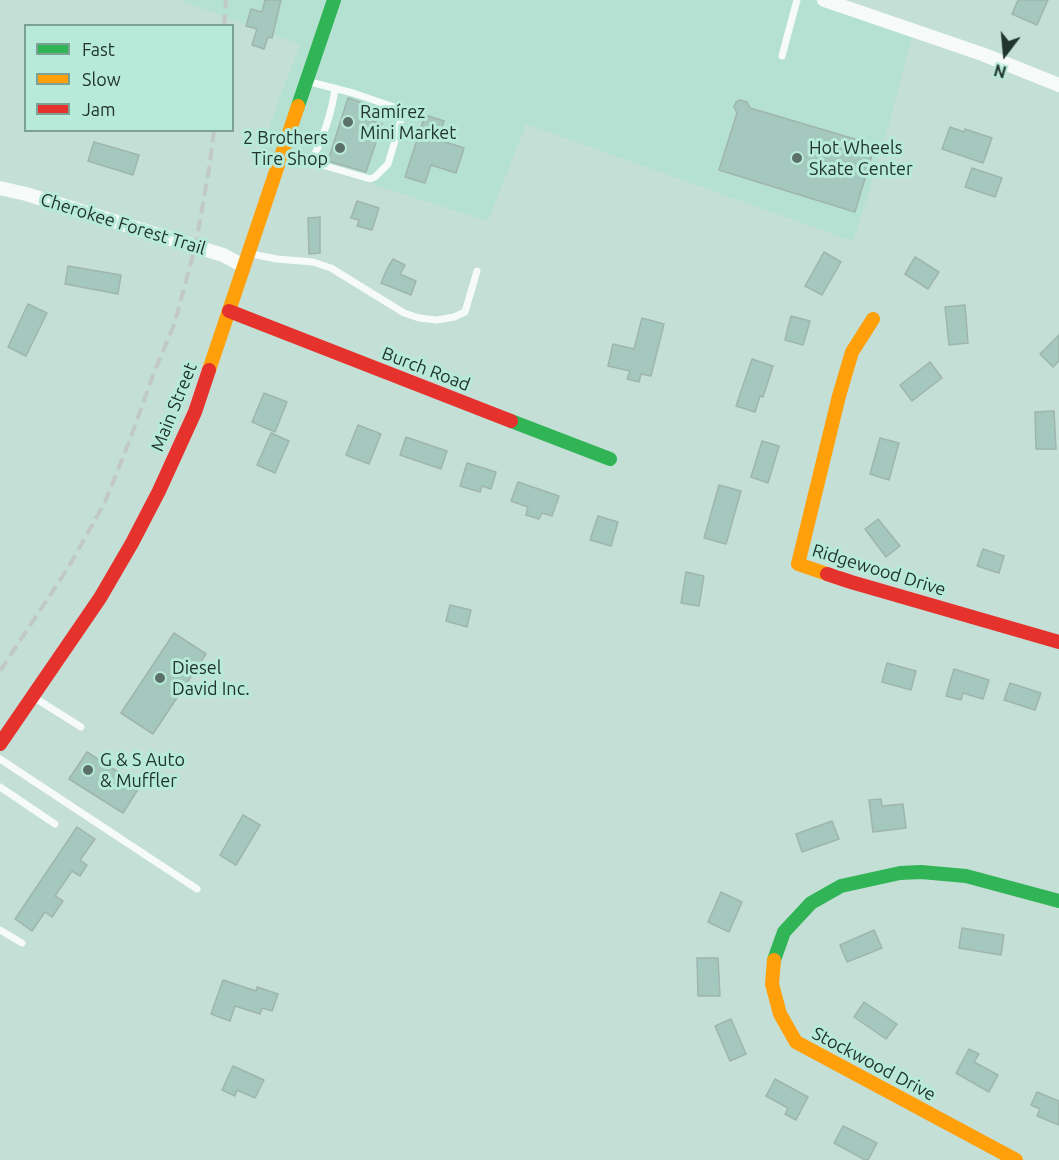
<!DOCTYPE html>
<html>
<head>
<meta charset="utf-8">
<style>
	body { margin:0 }
	#map { position:relative; width:1059px; height:1160px; overflow:hidden; background:#c3dfd6; font-family:Ubuntu,sans-serif }
	canvas { display:block }
	.legend { position:absolute; left:24px; top:24px; width:210px; height:108px; box-sizing:border-box; background:#b8ead9; border:2px solid #7ca295; margin:0; padding:8px 10px; list-style:none; font-size:18px; color:#21352e }
	.legend li { display:flex; align-items:center; gap:12px; height:30px }
	.legend b { width:30px; border:2px solid #7ca295 }
	.north { position:absolute; left:975px; top:24px; width:60px; height:60px; -webkit-text-stroke:4px #b8ead9; paint-order:stroke; rotate:196deg; font-size:16px; font-weight:700; line-height:24px; text-align:center; color:#21352e }
	.north::after { content:''; display:block; margin:auto; width:21px; height:27px; background:#21352e; clip-path:polygon(50% 0,100% 100%,50% 72%,0 100%) }
</style>
</head>
<body>
<div id="map">
<canvas width="1059" height="1160"></canvas>
<ul class="legend">
<li><b style="height:8px;background:#30b455"></b>Fast</li>
<li><b style="height:8px;background:#ff9f0a"></b>Slow</li>
<li><b style="height:8px;background:#e5322d"></b>Jam</li>
</ul>
<div class="north">N</div>
</div>
<script>
const ctx = document.querySelector('canvas').getContext('2d');
ctx.lineJoin = 'round';
function fillPath(path, color) {
  ctx.fillStyle = color;
  ctx.fill(path, 'evenodd');
}
function strokePath(path, color, width, dash) {
  ctx.strokeStyle = color;
  ctx.lineWidth = width;
  ctx.lineCap = dash ? 'butt' : 'round';
  ctx.setLineDash(dash || []);
  ctx.stroke(path);
}
function label(font, color, halo, rows, align = 'center') {
  ctx.font = font + ' Ubuntu,sans-serif';
  ctx.lineWidth = 6;
  ctx.setLineDash([]);
  ctx.textBaseline = 'middle';
  ctx.strokeStyle = halo;
  ctx.fillStyle = color;
  for (const [text, x, y, turn = 0] of rows) {
    ctx.save();
    ctx.translate(x, y);
    ctx.rotate((+turn || 0) * Math.PI / 180);
    ctx.textAlign = isNaN(turn) ? turn : align;
    if (halo) ctx.strokeText(text, 0, 0);
    ctx.fillText(text, 0, 0);
    ctx.restore();
  }
}
const built = new Path2D(`
	M179,0H812L913,33L883,146L853,241L526,124L488,221L261,149L300,44Z`);
const building = new Path2D(`
	M265,0H281L272,38L268,37L264,49L252,45L257,29L246,26L251,9L262,12Z
	M1018,0H1048L1037,25L1012,14Z
	M348,98L378,108L373,121L382,124L366,172L328,161Z
	M740,100L747,102L750,108L875,145L855,212L719,170L737,113L734,107L736,102Z
	M425,115L444,121L439,140L464,148L456,173L431,165L425,183L405,177Z
	M950,127L964,132L965,129L992,138L983,163L942,149Z
	M94,142L139,155L133,175L88,161Z
	M972,168L1002,178L995,197L965,187Z
	M357,201L379,208L372,230L357,226L359,220L351,218Z
	M320,217V253L309,254L308,218Z
	M824,252L841,262L822,295L805,286Z
	M915,257L939,272L928,289L905,274Z
	M393,259L405,265L400,274L416,281L411,295L381,283L387,269Z
	M68,266L121,275L118,294L65,284Z
	M28,304L47,313L26,356L8,347Z
	M965,305L968,343L949,345L945,307Z
	M791,316L810,321L803,345L785,340Z
	M642,318L664,324L651,376L641,374L639,382L627,379L630,371L608,366L613,344L634,349Z
	M1059,335V361L1053,367L1040,354Z
	M752,359L773,366L763,397L760,396L755,412L736,406Z
	M930,362L942,378L912,401L900,385Z
	M264,393L287,402L275,432L252,422Z
	M1054,411L1056,449H1036L1035,412Z
	M358,425L381,434L369,464L346,455Z
	M271,433L289,441L275,473L257,465Z
	M406,437L447,451L441,469L400,455Z
	M880,438L899,443L889,480L870,474Z
	M762,441L779,446L768,483L751,477Z
	M467,463L496,472L491,489L482,486L480,492L460,486Z
	M518,482L559,496L552,516L542,513L539,519L526,515L528,507L511,501Z
	M719,485L741,491L726,544L704,538Z
	M598,516L618,522L611,546L590,540Z
	M878,519L900,546L886,557L865,529Z
	M983,549L1004,556L999,573L977,566Z
	M686,572L704,576L699,606L681,603Z
	M450,605L471,610L467,627L446,621Z
	M174,633L206,654L153,734L121,713Z
	M887,663L916,671L911,690L882,682Z
	M954,669L989,680L983,699L963,693L961,700L946,696Z
	M1010,683L1041,693L1035,710L1004,700Z
	M87,752L140,786L123,813L69,779Z
	M881,799L882,806L903,804L906,828L873,832L869,800Z
	M243,815L260,825L236,865L220,855Z
	M832,821L839,839L802,852L796,834Z
	M77,827L95,839L80,860L87,865L80,876L72,871L55,896L63,901L52,917L45,912L32,931L15,919Z
	M721,892L742,902L729,932L708,922Z
	M962,928L1004,935L1001,955L959,948Z
	M874,930L882,948L847,962L840,945Z
	M697,958H718L720,996H698Z
	M223,980L256,991L257,987L278,994L272,1011L262,1008L260,1014L235,1006L230,1021L211,1014Z
	M864,1002L897,1024L886,1039L854,1017Z
	M731,1019L746,1054L730,1061L715,1026Z
	M969,1049L979,1054L974,1062L998,1075L989,1092L956,1073Z
	M233,1066L264,1080L255,1098L237,1090L235,1096L222,1090Z
	M775,1079L808,1097L796,1120L785,1114L788,1108L766,1096Z
	M1037,1092L1059,1101V1125L1037,1116L1040,1109L1031,1105Z
	M843,1126L877,1143L868,1160H865L834,1143Z`);
const lane = new Path2D(`
	M782,56L797,0
	M285,154L370,179L375,177L388,164L400,124V115L397,108L353,93L310,82
	M311,162C322,140 332,113 335,88
	M251,254L277,259L313,262L331,268L404,313L419,318L437,320L454,317L465,312L477,271
	M35,698L81,727
	M0,759L197,889
	M0,787L55,824
	M0,930L22,943`);
const street = new Path2D(`
	M824,0L982,54L1059,85
	M0,188L26,194L223,255L244,266`);
const fast = new Path2D(`
	M298,106L334,0
	M511,421L610,459
	M774,960L784,932L811,903L841,886L900,873L921,872L966,876L1059,901`);
const slow = new Path2D(`
	M209,370L298,106
	M827,574L798,564L839,396L852,352L873,319
	M774,960L772,984L780,1014L796,1042L1016,1160`);
const jam = new Path2D(`
	M229,311L511,421
	M827,574L851,582L1059,642
	M0,744L100,598L132,543L159,491L195,412L209,370`);
const rail = new Path2D(`
	M224,26L226,0
	M0,671L68,568L105,502L131,437L153,375L174,325L195,248L209,170L214,130`);
const markers = [
	[348,122,6,"#5a7069"],
	[340,148,6,"#5a7069"],
	[797,158,6,"#5a7069"],
	[160,678,6,"#5a7069"],
	[88,770,6,"#5a7069"]
];
const poiNames = [
	["Ramírez",360,112],
	["Mini Market",360,133],
	["2 Brothers",328,138,"right"],
	["Tire Shop",328,159,"right"],
	["Hot Wheels",809,148],
	["Skate Center",809,169],
	["Diesel",172,668],
	["David Inc.",172,689],
	["G & S Auto",100,760],
	["& Muffler",100,781]
];
const streetNames = [
	["Cherokee Forest Trail",123,224,17],
	["Burch Road",426,369,21],
	["Main Street",174,407,-68],
	["Ridgewood Drive",879,570,17],
	["Stockwood Drive",874,1064,28]
];
fillPath(built, '#b4e1d2');
fillPath(building, '#a4c8bd');
strokePath(building, '#9fb5ae', 1.5);
strokePath(lane, '#f6faf9', 7);
strokePath(street, '#f6faf9', 14);
strokePath(fast, '#30b455', 14);
strokePath(slow, '#ff9f0a', 14);
strokePath(jam, '#e5322d', 14);
strokePath(rail, '#c1c9c7', 4, [12, 6]);
for (const [x, y, r, color] of markers) {
  const dot = new Path2D();
  dot.arc(x, y, r, 0, 2 * Math.PI);
  ctx.fillStyle = color;
  ctx.fill(dot);
  strokePath(dot, '#b8ead9', 2);
}
label('18px', '#21352e', '#b8ead9', poiNames, 'left');
label('18px', '#21352e', '#b8ead9', streetNames);
</script>
</body>
</html>
